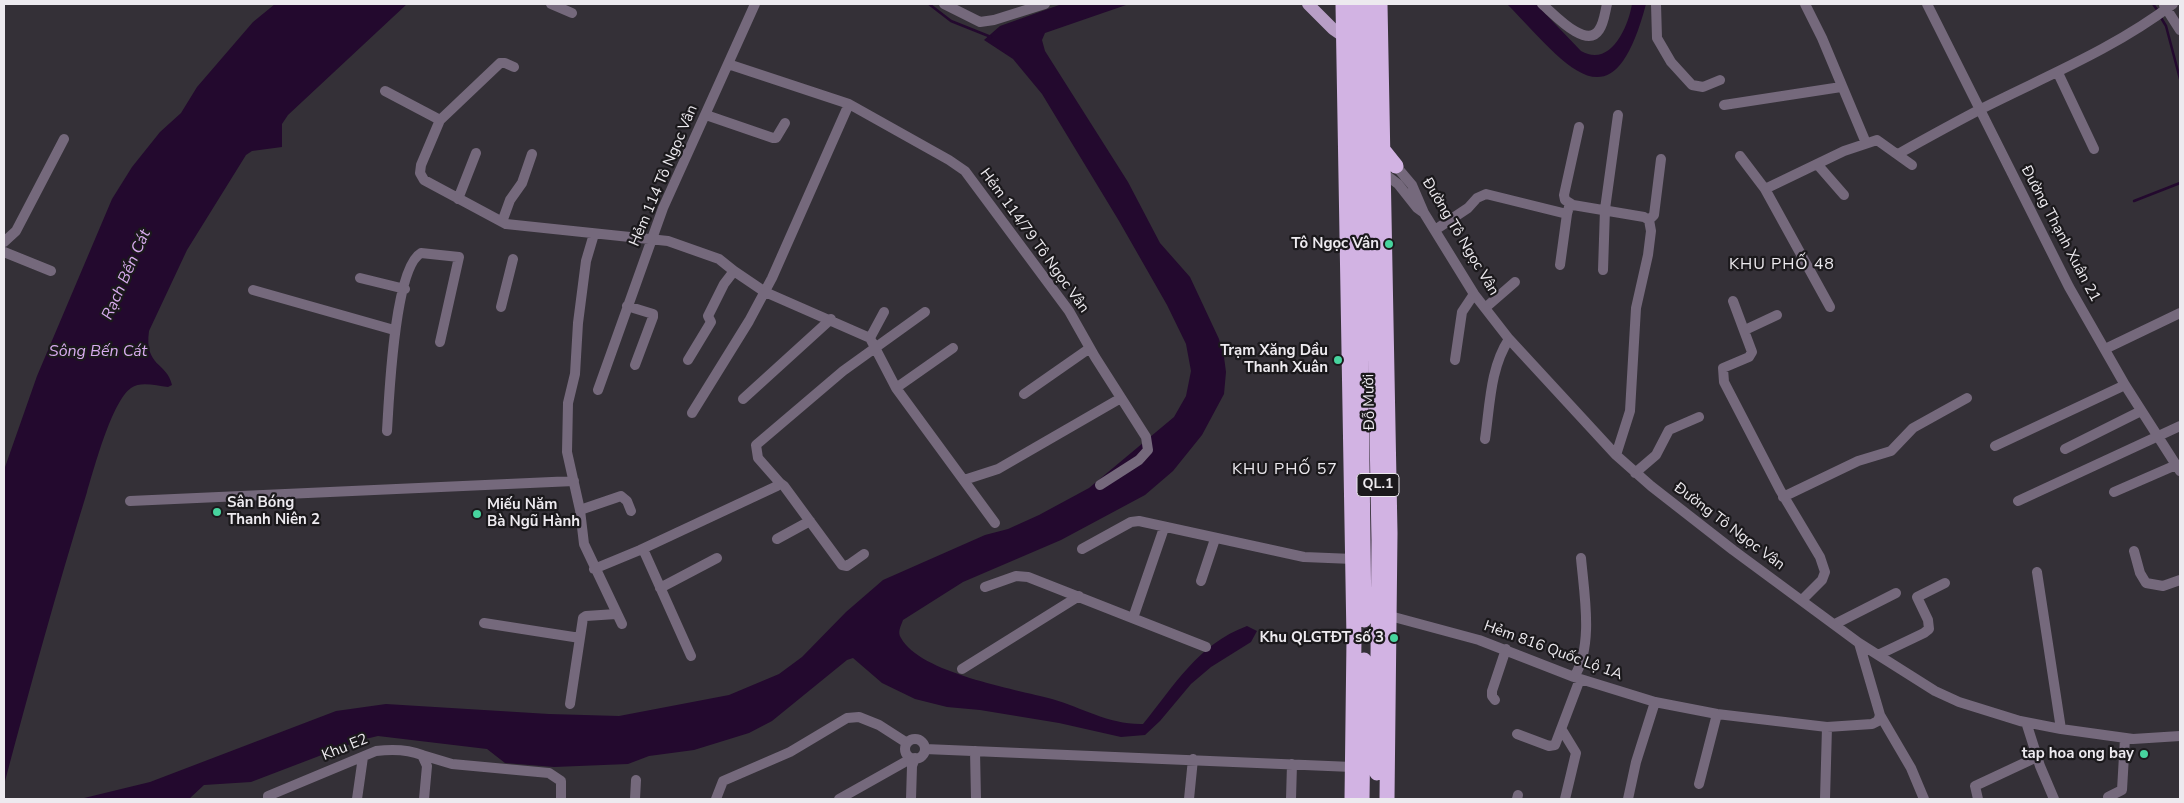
<!DOCTYPE html>
<html>
<head>
<meta charset="utf-8">
<style>
	body { margin:0 }
	#map { position:relative; width:2184px; height:803px; overflow:hidden; background:#343037; font-family:"Nunito Sans",sans-serif }
	canvas { display:block }
	.frame { position:absolute; inset:0; border:5px solid #edeaef; pointer-events:none }
</style>
</head>
<body>
<div id="map">
<canvas width="2184" height="803"></canvas>
<div class="frame"></div>
</div>
<script>
const ctx = document.querySelector('canvas').getContext('2d');
ctx.lineJoin = 'round';
function fillPath(path, color) {
  ctx.fillStyle = color;
  ctx.fill(path, 'evenodd');
}
function strokePath(path, color, width, dash) {
  ctx.strokeStyle = color;
  ctx.lineWidth = width;
  ctx.lineCap = dash ? 'butt' : 'round';
  ctx.setLineDash(dash || []);
  ctx.stroke(path);
}
function label(font, color, halo, rows, align = 'center') {
  ctx.font = font + ' "Nunito Sans",sans-serif';
  ctx.lineWidth = 4.5;
  ctx.setLineDash([]);
  ctx.textBaseline = 'middle';
  ctx.strokeStyle = halo;
  ctx.fillStyle = color;
  for (const [text, x, y, turn = 0] of rows) {
    ctx.save();
    ctx.translate(x, y);
    ctx.rotate((+turn || 0) * Math.PI / 180);
    ctx.textAlign = isNaN(turn) ? turn : align;
    if (halo) ctx.strokeText(text, 0, 0);
    ctx.fillText(text, 0, 0);
    ctx.restore();
  }
}
const water = new Path2D(`
	M275,4H407L288,115L282,124V147L252,151L246,155L187,250L149,331C144,367 167,362 172,385L168,387C156,386 141,381 131,388C112,401 94,469 87,492C57,589 30,687 4,785V470L37,376L112,199L132,167L160,132L181,113L197,87L253,22Z
	M1062,4H1129L1045,33L1042,40L1045,51L1128,182L1160,243L1190,277L1219,339L1224,357L1226,372L1224,394L1202,435L1173,471L1145,495L1061,540L963,582L903,620C901,626 897,632 901,638C920,673 1015,689 1052,699C1083,708 1110,725 1143,724C1175,685 1198,644 1247,626L1257,631L1251,642L1211,667L1191,684L1160,721L1145,735L1121,737L1059,723L980,710L947,707L915,699L882,683L853,658L847,660L772,721L749,733L694,750L649,756L628,764L554,767L505,763L487,749L378,736L361,740L251,782L204,785L189,799H80L150,782L336,711L386,704L549,714L619,716L729,695L779,674L802,657L846,612L883,580L985,535L1008,529L1039,515L1089,488L1174,417L1186,396L1191,371L1186,344L1167,305L1119,221L1042,94L1013,59L984,40L1000,26Z
	M1507,4H1536L1581,51C1610,68 1628,28 1632,4H1646C1612,133 1566,64 1507,4Z`);
const stream = new Path2D(`
	M929,4L951,21L991,37
	M2153,4L2158,11
	M2160,16L2166,26L2180,79
	M2134,201L2180,183`);
const minor = new Path2D(`
	M551,4L572,13
	M944,4L980,22L994,20L1045,4
	M1542,4C1553,13 1586,50 1599,30C1604,23 1605,12 1607,4
	M1656,4L1657,38L1671,62L1692,85L1703,87L1720,80
	M1805,4L1822,38L1866,143
	M1927,4L2069,287L2125,385L2180,471
	M2164,5L2180,30
	M728,64L849,104L949,160L965,171L1069,311L1095,357L1146,437L1148,450L1139,460L1100,485
	M2058,73L2094,149
	M385,91L440,120L421,165L420,173L424,180L506,224L668,241L719,259L734,271
	M1724,105L1841,87
	M706,115L773,138H776L785,123
	M440,120L500,63H505L514,67
	M1898,154C1925,139 1952,124 1979,110C2046,76 2112,50 2173,4
	M1740,156L1765,189L1844,151L1877,140L1912,165
	M1817,164L1844,195
	M1765,189L1830,307
	M458,199L476,153
	M1573,205L1565,200L1564,195L1579,127
	M1424,213L1417,208L1398,184L1382,172L1386,167L1396,166L1412,185L1424,213L1474,294L1509,339L1616,455L1651,486L1733,550L1859,643L1935,691L1959,702L2020,721L2061,729L2133,739L2180,736
	M1649,220L1654,215L1661,159
	M502,222L510,200L522,183L532,154
	M1435,230L1468,208L1477,198L1486,194L1567,214
	M594,234L586,261L578,323L575,374L568,403L567,452L580,510L584,544L622,624
	M4,242L16,231L64,139
	M4,252L51,271
	M1560,265L1567,214L1569,207L1573,205L1644,217L1649,220L1651,231L1648,255L1636,308L1630,411L1616,455
	M1603,270L1605,209L1618,115
	M360,278L405,289
	M253,290L394,330
	M1733,301L1752,352L1749,357L1723,368L1724,382L1780,490L1820,557L1825,572L1822,580L1802,600
	M627,306L653,314V317L635,365
	M501,307L513,259
	M1485,308L1515,282
	M1745,330L1777,315
	M870,338L884,312
	M2105,349L2180,313
	M688,360L711,322L708,316L724,284L734,271L765,292L870,338L896,388L995,523
	M1455,360L1462,312L1474,294
	M896,388L953,348
	M598,390L663,208L755,4
	M1024,394L1090,348
	M743,399L831,319
	M692,413L749,321L772,278L849,104
	M387,431C389,400 394,268 421,253L459,257L440,342
	M1485,439C1490,405 1490,368 1509,339
	M1995,446L2125,385
	M2065,449L2141,411
	M1635,473L1656,455L1669,430L1699,417
	M964,480L998,469L1121,398
	M780,483L784,486L842,565L847,566L864,554
	M2114,492L2176,465
	M1783,497L1858,461L1891,451L1913,428L1967,398
	M130,501L574,481
	M2018,501L2180,426
	M580,510L621,496L627,501L631,511
	M777,539L810,521
	M643,549L691,656
	M1082,549L1131,522L1139,521L1304,557L1353,559
	M2134,551L2140,573L2146,583L2163,586L2180,580
	M594,569L640,550L777,486L780,483L758,458L756,445L843,371L925,312
	M2037,572L2061,729
	M1201,581L1215,539
	M985,587L1016,576L1028,577L1206,647
	M660,588L717,558
	M1390,616L1479,640L1574,677L1655,702L1717,714L1827,727L1872,724L1878,721L1880,715
	M1133,618L1164,528
	M484,623L580,638
	M1835,624L1896,593
	M1859,643L1880,715L1911,768L1924,799
	M1878,655L1924,633L1929,629L1928,620L1917,597L1945,583
	M962,669L1079,596
	M1574,677C1594,646 1584,593 1581,558
	M1495,700L1492,696V691L1506,649
	M570,704L583,618L586,616L616,614
	M2026,722L2040,766L2054,799
	M1562,730L1576,753L1565,799
	M1517,734L1549,746L1555,745L1580,679
	M905 749a10 10 0 1 1 20 0a10 10 0 1 1-20 0Z
	M925,749L1352,767
	M975,751L976,799
	M422,755L452,764L549,773L561,781V799
	M1699,784L1717,714
	M2108,797L2122,790L2125,738
	M268,799V796L376,751C392,749 407,749 422,755L427,766L424,799
	M357,799L363,757
	M635,799L636,780
	M716,799L723,781L790,752L847,718L859,717L879,725L907,743
	M839,799L912,758
	M911,799L912,766L915,758
	M1189,799L1193,759
	M1291,799L1292,764
	M1517,799L1518,795
	M1628,799L1636,762L1655,702
	M1825,799L1827,727
	M1978,799L1975,786L2037,757`);
const major = new Path2D(`
	M1308,4L1333,29L1349,40`);
const highway = new Path2D(`
	M1343,4L1354,639L1352,799
	M1356,4L1364,620
	M1369,4L1379,540L1377,773
	M1380,4L1390,533L1387,799
	M1380,146L1396,166
	M1362,799L1364,660`);
const markers = [
	[1389,244,5,"#47d49e"],
	[1338,360,5,"#47d49e"],
	[217,512,5,"#47d49e"],
	[477,514,5,"#47d49e"],
	[1394,638,5,"#47d49e"],
	[2144,754,5,"#47d49e"]
];
const shields = [
	[1378,485,42]
];
const shieldNames = [
	["QL.1",1378,485]
];
const streetNames = [
	["Hẻm 114 Tô Ngọc Vân",664,176,-67],
	["Đường Thạnh Xuân 21",2060,234,62],
	["Đường Tô Ngọc Vân",1460,237,59],
	["Hẻm 114/79 Tô Ngọc Vân",1034,241,54],
	["Đỗ Mười",1370,402,-91],
	["Đường Tô Ngọc Vân",1729,527,37],
	["Hẻm 816 Quốc Lộ 1A",1553,651,20],
	["Khu E2",345,748,-22]
];
const poiNames = [
	["Tô Ngọc Vân",1379,244],
	["Trạm Xăng Dầu",1328,351],
	["Thanh Xuân",1328,368],
	["Sân Bóng",227,503,"left"],
	["Thanh Niên 2",227,520,"left"],
	["Miếu Năm",487,505,"left"],
	["Bà Ngũ Hành",487,522,"left"],
	["Khu QLGTĐT số 3",1384,638],
	["tap hoa ong bay",2134,754]
];
const neighbourhoodNames = [
	["KHU PHỐ 48",1782,265],
	["KHU PHỐ 57",1285,470]
];
const waterNames = [
	["Rạch Bến Cát",127,275,-66],
	["Sông Bến Cát",98,352]
];
fillPath(water, '#23092e');
strokePath(stream, '#23092e', 2.5);
strokePath(minor, '#75697c', 10);
strokePath(major, '#b89ec6', 12);
strokePath(highway, '#d2b3e3', 15);
for (const [x, y, r, color] of markers) {
  const dot = new Path2D();
  dot.arc(x, y, r, 0, 2 * Math.PI);
  ctx.fillStyle = color;
  ctx.fill(dot);
  strokePath(dot, '#1b191c', 2);
}
for (const [x, y, w] of shields) {
  const box = new Path2D();
  box.roundRect(x - w / 2, y - 11.5, w, 23, 4);
  ctx.fillStyle = '#1b191c';
  ctx.fill(box);
  strokePath(box, '#edeaef', 1);
}
label('bold 14px', '#edeaef', null, shieldNames);
label('15px', '#edeaef', '#1b191c', streetNames);
label('bold 15px', '#edeaef', '#1b191c', poiNames, 'right');
ctx.letterSpacing = '1px';
label('16px', '#edeaef', '#1b191c', neighbourhoodNames);
ctx.letterSpacing = '0px';
label('italic 16px', '#d8acef', '#1b191c', waterNames);
</script>
</body>
</html>
